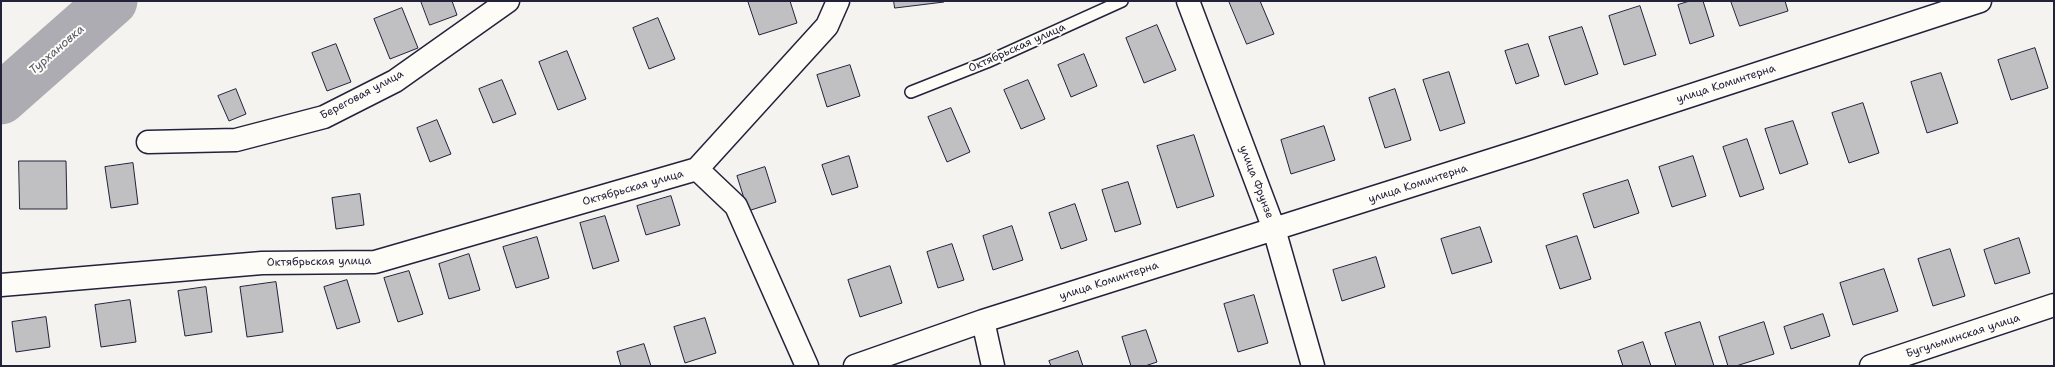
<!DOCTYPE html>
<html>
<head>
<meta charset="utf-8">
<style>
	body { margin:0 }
	#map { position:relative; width:2055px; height:367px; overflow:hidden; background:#f4f3ef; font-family:"Shantell Sans",sans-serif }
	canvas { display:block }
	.frame { position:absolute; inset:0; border:2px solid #22223b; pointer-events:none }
</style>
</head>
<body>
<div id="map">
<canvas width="2055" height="367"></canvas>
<div class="frame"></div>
</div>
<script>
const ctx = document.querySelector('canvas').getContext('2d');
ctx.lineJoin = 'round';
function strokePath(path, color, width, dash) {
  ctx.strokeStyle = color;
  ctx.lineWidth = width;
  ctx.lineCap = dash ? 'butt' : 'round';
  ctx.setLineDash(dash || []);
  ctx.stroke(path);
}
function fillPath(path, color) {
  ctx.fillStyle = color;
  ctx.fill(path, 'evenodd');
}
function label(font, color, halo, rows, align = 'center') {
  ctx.font = font + ' "Shantell Sans",sans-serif';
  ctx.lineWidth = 4;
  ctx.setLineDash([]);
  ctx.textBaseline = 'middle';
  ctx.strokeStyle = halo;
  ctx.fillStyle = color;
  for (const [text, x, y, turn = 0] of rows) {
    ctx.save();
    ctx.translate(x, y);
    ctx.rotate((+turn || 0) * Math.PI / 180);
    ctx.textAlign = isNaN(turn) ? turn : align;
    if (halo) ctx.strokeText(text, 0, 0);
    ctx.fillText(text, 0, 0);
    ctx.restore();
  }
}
const river = new Path2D(`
	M1,99L112,1`);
const building = new Path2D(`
	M421,1H452L457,15L430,25Z
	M752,1H790L797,23L759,35L748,2Z
	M894,1H944V2L895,8Z
	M1229,1H1260L1274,34L1247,44Z
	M1690,1H1703L1714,36L1690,44L1678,5Z
	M1731,1H1785L1788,11L1740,26Z
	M1640,6L1656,55L1624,65L1609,16Z
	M402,8L418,48L390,59L374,19Z
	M658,18L675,59L649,69L633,28Z
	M1157,25L1176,70L1144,83L1126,38Z
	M1582,27L1598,74L1565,85L1549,37Z
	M336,44L351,82L327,91L312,53Z
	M1528,44L1539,76L1516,84L1505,51Z
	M2035,48L2048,88L2011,100L1998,60Z
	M567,51L586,99L558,110L539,62Z
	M1084,54L1097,86L1071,97L1058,65Z
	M850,65L860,96L827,107L817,75Z
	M1449,72L1465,123L1440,131L1423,80Z
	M1941,73L1958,123L1927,133L1911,82Z
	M502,80L516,114L493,123L479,89Z
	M1028,80L1045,119L1021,129L1004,90Z
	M236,89L246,114L229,121L218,96Z
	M1395,89L1411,140L1385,148L1369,98Z
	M1863,103L1879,153L1849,163L1832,113Z
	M951,108L970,152L947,162L928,117Z
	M437,120L451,154L430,162L417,128Z
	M1793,121L1808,164L1780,174L1765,129Z
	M1324,126L1335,160L1291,174L1281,140Z
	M1194,135L1214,196L1177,208L1157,146Z
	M1747,139L1764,189L1740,197L1723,147Z
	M849,156L858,187L832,195L822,165Z
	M1693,156L1706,196L1672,207L1659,167Z
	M19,161H66L67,209H20Z
	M133,163L138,204L111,208L105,167Z
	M765,167L776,202L748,211L737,176Z
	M1628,180L1639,213L1594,228L1583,194Z
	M1128,182L1141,224L1115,232L1102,190Z
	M360,194L364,225L336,229L332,198Z
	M671,196L680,225L646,235L637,206Z
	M1075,204L1087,240L1061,249L1049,213Z
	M605,216L619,261L593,269L580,223Z
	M1012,226L1023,260L993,270L983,236Z
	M1480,227L1492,262L1452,274L1441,239Z
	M1577,236L1591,279L1560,289L1546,246Z
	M537,237L549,278L516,288L503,247Z
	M2019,238L2030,273L1995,284L1984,250Z
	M952,244L964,280L938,288L927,252Z
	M1950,249L1965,296L1933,306L1918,259Z
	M469,254L480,290L449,299L439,264Z
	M1376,257L1385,287L1342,301L1333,270Z
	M890,266L902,303L860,317L848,280Z
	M1884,269L1898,311L1853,325L1840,283Z
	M409,271L423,314L398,322L384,278Z
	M347,280L360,322L337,329L324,287Z
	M276,282L283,332L247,337L240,287Z
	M206,287L212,332L185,336L178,291Z
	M1254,295L1268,343L1238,352L1224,304Z
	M130,300L136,342L101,347L95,305Z
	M1823,314L1830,336L1791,349L1784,327Z
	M46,317L50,347L16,352L12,322Z
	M705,318L716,353L685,363L674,327Z
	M1700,322L1714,366H1676L1665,333Z
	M1764,322L1774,354L1736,366H1728L1719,337Z
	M1146,330L1157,362L1145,366H1131L1122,337Z
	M1643,342L1651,366H1623L1618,351Z
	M644,344L651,366H621L617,352Z
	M1078,351L1083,366H1051L1049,361Z`);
const lane = new Path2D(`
	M911,92L987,62L1122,1`);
const street = new Path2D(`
	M1188,1L1274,229L1313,366
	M148,142L236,140L324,117L395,81L508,1
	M697,169L736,206L807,366
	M697,169L827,26L838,1
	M1,285L262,263L375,262L697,169
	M983,321L993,366
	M855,366L983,321L1530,148L1980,1
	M1871,366L2054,305`);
const streetNames = [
	["Октябрьская улица",1017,48,-24],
	["улица Коминтерна",1726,84,-18],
	["Береговая улица",362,95,-28],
	["улица Фрунзе",1256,182,69],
	["улица Коминтерна",1418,184,-18],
	["Октябрьская улица",633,188,-16],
	["Октябрьская улица",319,262,-1],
	["улица Коминтерна",1109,281,-18],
	["Бугульминская улица",1963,336,-18]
];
const waterNames = [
	["Турхановка",57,50,-41]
];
strokePath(river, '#acacb2', 51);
fillPath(building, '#c0bfc2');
strokePath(building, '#22223b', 1);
strokePath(lane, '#22223b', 14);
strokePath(street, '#22223b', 25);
strokePath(lane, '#fdfcf7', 11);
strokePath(street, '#fdfcf7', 22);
label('11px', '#22223b', '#fdfcf7', streetNames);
label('italic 12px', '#59596b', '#fdfcf7', waterNames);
</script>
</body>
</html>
